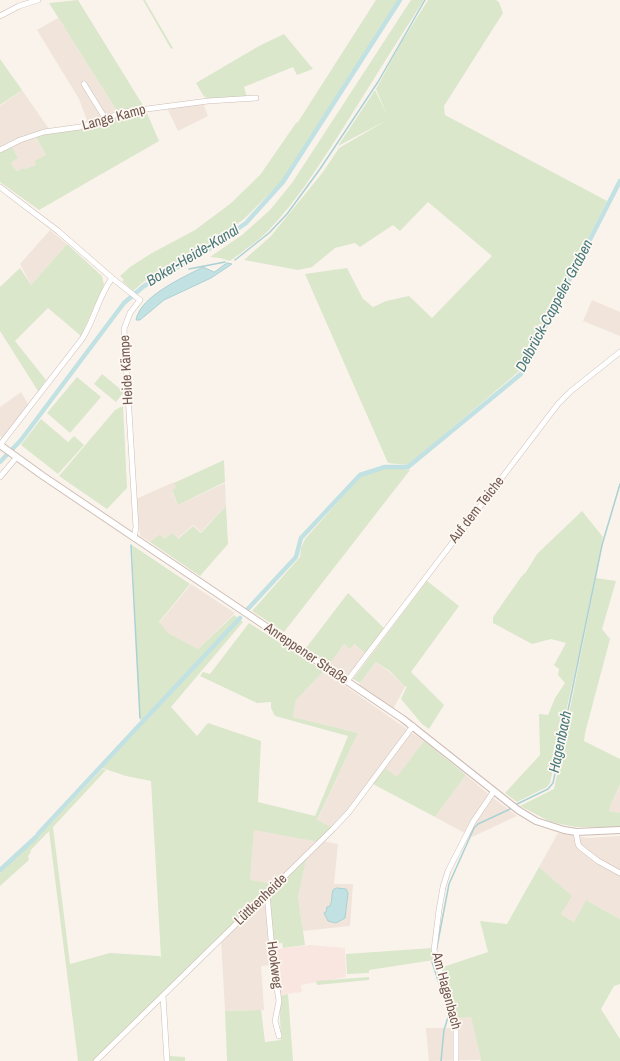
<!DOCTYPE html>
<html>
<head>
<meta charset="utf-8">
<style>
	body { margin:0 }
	canvas { display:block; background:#faf3ec }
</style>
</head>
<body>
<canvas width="620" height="1061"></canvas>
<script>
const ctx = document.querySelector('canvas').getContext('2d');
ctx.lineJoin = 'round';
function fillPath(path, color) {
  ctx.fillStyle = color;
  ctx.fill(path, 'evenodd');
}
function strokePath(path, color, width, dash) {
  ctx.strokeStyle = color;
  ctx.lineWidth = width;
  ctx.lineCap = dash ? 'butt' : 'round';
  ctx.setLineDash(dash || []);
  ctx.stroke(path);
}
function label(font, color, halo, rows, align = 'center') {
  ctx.font = font + ' "Archivo Narrow",sans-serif';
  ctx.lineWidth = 3.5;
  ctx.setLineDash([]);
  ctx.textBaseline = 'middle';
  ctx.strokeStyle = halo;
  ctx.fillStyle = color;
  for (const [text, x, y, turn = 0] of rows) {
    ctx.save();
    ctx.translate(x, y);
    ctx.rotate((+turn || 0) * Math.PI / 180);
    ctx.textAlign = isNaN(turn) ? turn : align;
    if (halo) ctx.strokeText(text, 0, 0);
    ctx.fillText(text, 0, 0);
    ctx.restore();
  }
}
const residential = new Path2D(`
	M58,18L66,30L117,111L88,123L79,99L37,30Z
	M22,90L49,129L33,134L46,155L34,161L36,165L25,169L24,168L16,171L11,163L18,158L10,143L0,148V106Z
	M203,103L208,116L178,131L167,108Z
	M50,230L67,244L31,285L20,264Z
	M592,300L620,312V336L583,321Z
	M21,392L28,404L3,439L0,436V407Z
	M174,482L176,488L172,491L178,505L225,483L226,506L201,532L193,525L177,539L172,533L164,539L160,534L150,542L140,536L136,499Z
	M191,584L235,613L198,649L168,633L159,623Z
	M344,644L350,649L353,644L366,654L348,678L329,665Z
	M376,662L390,672L405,687L393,709L358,686Z
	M324,671L424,741L397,778L382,766L333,828L317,821L358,733L293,717L296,700Z
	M466,775L492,797L517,816L472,837L435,817Z
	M620,784V813L609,811L611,804Z
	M254,829L319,842L275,885L250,880Z
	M558,833L588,838L620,836V919L586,900L574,922L561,914L571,896L539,867Z
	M323,841L338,844L334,884H353L350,926L303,931L298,896L307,856Z
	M267,898L272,965L261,966L264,1010L225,1011L221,941Z
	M471,1016L481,1060L429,1061L426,1028H456V1018Z`);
const commercial = new Path2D(`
	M311,945L345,948L346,977L301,985L302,992L279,995L275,949Z`);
const green = new Path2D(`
	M78,0L144,107L117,111L49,3Z
	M143,0H145L173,48L171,49Z
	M376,0H399L282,181L244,219L204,248L164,269L142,283L133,291L122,281L124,280L120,276L130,267L152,253L195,230L230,204L260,175L296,123L298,122Z
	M411,0H424C395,44 368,89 340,133C318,167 296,202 268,231C257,242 243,251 230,261L220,258L210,257L242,235L270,210L292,183Z
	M428,0H496L499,2L503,13L444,106L445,115L607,201L523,368L408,465L388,463L305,274L347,268L363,299L373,307L367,310L386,301L409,296L432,318L492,256L428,202L400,231L393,225L360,247L355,243L335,248L312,267L298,270L244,260L271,236L323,172L339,148L389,119L338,146L375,90L388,117L376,89L401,43Z
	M284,34L313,69L297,75L293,67L244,87L247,97L208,100L203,95L196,83L259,46Z
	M0,59L22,90L0,105Z
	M146,111L159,141L39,210L0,182V151L11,145L18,158L11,163L16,171L24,168L25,169L36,165L34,161L46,155L35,136L125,114Z
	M67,244L102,276L104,285L81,336L48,308L15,341L46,380L38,391L0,331V287L20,268L31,285Z
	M102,374L124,392L116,402L94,384Z
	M77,377L101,397L70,433L47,413Z
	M123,406L127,488L107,509L59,476L115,410Z
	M41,419L68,442L74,436L84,445L58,474L21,445Z
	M224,460L225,482L178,505L172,490L176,488L174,483Z
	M387,468L405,469L410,470L284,632L252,611L300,557L301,548L305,539L360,477L375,471Z
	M226,506L228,544L200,576L150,542L160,534L164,539L172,533L178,539L193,526L201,533Z
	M582,511L603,537L580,649L550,783L547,787L517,802L505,793L540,755L539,714L548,715L555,698L565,683L558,675L559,669L554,665L566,643L551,639L532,644L493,623V617L521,577L526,572L537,554Z
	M132,545L190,584L159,622L168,633L198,649L234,615L243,622L171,707L197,736L208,723L261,741L258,802L315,816L348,736L275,716L271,708V702L257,703L200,676L203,672L210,674L249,623L324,671L296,700L293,717L358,733L317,820L333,828L319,842L254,830L250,880L279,885L307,856L298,897L305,945L283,948L282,943L274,944L269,894L267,891L93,1061H78L49,831L30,851L31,852L28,856L29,860L0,886V873L49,825L102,769L106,770L53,827L70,964L110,953L159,956L161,957L151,781L126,776L102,768L143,724L140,719Z
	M596,578L616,581L602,629L610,639L585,733L584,741L620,759V784L611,804L609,811L620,813V827H575L551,822L520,806L554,789Z
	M427,581L459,606L411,672L444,705L429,729L422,724L401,699L407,686L405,687L390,671L376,662L360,683L353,679Z
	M348,593L385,629L366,654L354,644L350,649L344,644L329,665L306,648Z
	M424,741L466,775L435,817L373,784L385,768L397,777Z
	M539,867L572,896L561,914L574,922L586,900L620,919V984L614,986L601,1009L620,1039V1061H480L481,1060L471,1017L457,1018L440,968L488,952L480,921L507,924Z
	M432,948L434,960L369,970V973L347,974L346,954Z
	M369,977V980L317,985L316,981Z
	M288,994L293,1061H227L225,1011L261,1010L265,1042L281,1040L279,996Z
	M169,1056L185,1057V1061H169Z`);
const water = new Path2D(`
	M227,263L232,264L211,278L164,300L140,320H136C140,296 184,277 203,267L214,272Z
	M337,888L346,889L348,893L345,918L336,923L328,921L324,913L326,912L327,907L330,906C333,900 331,895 333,890Z`);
const stream = new Path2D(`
	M235,260L269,233L287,214L320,169L378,82L425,0
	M189,269L225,262
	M131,545L140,718
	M515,805L548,789L553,783L602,545L620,484
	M436,952L449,884L474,828L478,824L508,810L512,808
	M432,962L449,1014L444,1030L441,1061`);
const canal = new Path2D(`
	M0,462L21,440L124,303L144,286L206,251L246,223L283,182L400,0
	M245,612L296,557L301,538L360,475L385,467H408L521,374L620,181
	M147,717L240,618
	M38,834L145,719
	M0,870L36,837`);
const minor = new Path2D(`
	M0,16L19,6L38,0
	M84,84L105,118
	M0,150L20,140L44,132L80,127L124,112L208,101L256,98
	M0,187L58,231L112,278
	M0,445L82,339C95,319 98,297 112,278L140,300L130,313L124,329L136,527L134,538
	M0,477L16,458
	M347,681L558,404L571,391L620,352
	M576,832L578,844L580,847L598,861L620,873
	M267,894L273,961L279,1001L275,1021L279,1036
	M163,996L167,1061
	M96,1061L333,829L349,812L413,726
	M456,1061V1026L434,950L439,910L443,887L448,871L473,822L494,791`);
const tertiary = new Path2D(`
	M0,445L43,476L403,719L518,810L536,821L564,830L576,832L620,830`);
const streetNames = [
	["Lange Kamp",114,118,-15],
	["Heide Kämpe",127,370,-93],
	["Auf dem Teiche",477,510,-52],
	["Anreppener Straße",306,654,34],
	["Lüttkenheide",261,900,-44],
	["Hookweg",274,965,83],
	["Am Hagenbach",446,991,75]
];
const waterNames = [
	["Boker-Heide-Kanal",193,256,-31],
	["Delbrück-Cappeler Graben",555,306,-62],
	["Hagenbach",561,742,-78]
];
fillPath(residential, '#f1e5db');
fillPath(commercial, '#f9e6e1');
fillPath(green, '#dae7cb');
fillPath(water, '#c2e1e2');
strokePath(water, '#aad1d3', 1);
strokePath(stream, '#aad1d3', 1.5);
strokePath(canal, '#c2e1e2', 4.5);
strokePath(minor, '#cebdb5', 6);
strokePath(tertiary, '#cebdb5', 8);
strokePath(minor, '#fff', 5);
strokePath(tertiary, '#fff', 6);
label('14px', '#735951', '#fdf8f2', streetNames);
label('italic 15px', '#4a7a7c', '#fdf8f2', waterNames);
</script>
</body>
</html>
